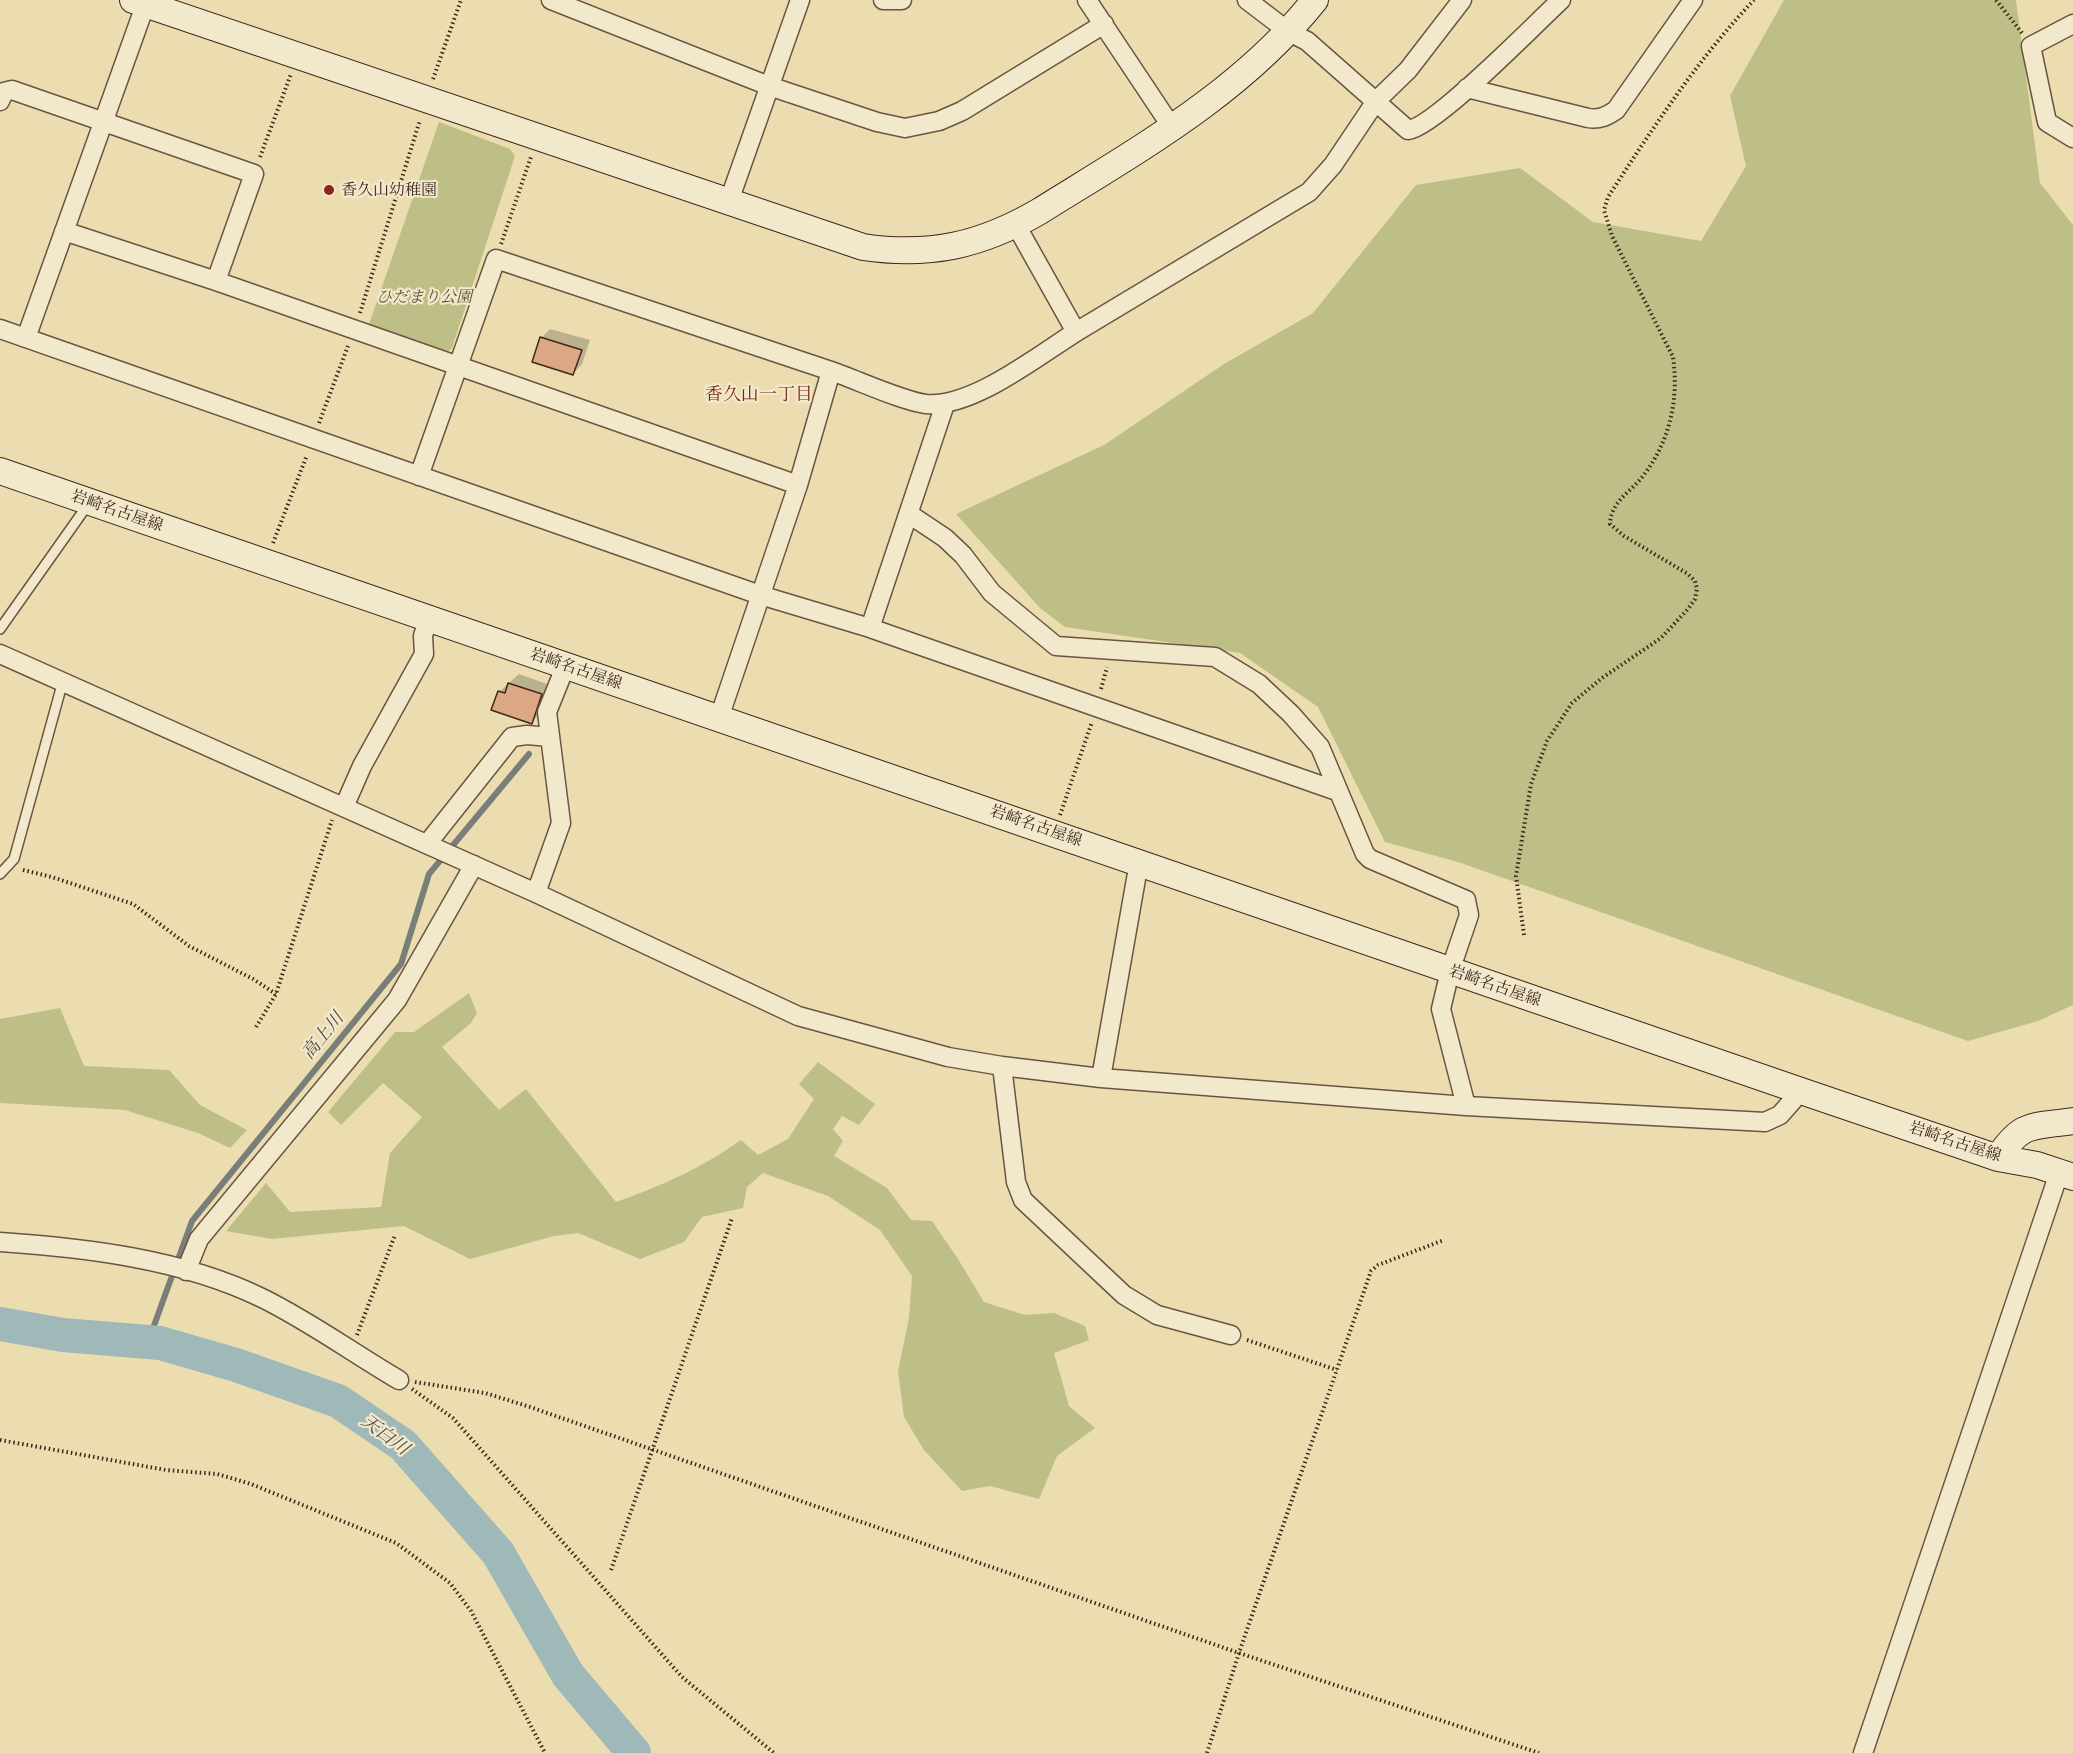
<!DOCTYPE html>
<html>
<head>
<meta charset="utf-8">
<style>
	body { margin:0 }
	canvas { display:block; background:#ebddb0 }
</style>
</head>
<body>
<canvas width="2073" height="1753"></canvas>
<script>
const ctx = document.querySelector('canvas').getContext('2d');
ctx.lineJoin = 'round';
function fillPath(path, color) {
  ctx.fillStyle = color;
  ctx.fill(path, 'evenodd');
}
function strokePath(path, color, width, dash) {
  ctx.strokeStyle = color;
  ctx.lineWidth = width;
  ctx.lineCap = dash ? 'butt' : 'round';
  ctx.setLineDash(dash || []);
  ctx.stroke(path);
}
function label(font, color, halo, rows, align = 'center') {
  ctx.font = font + ' "Libre Caslon Text","Noto Serif JP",serif';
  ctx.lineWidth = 4.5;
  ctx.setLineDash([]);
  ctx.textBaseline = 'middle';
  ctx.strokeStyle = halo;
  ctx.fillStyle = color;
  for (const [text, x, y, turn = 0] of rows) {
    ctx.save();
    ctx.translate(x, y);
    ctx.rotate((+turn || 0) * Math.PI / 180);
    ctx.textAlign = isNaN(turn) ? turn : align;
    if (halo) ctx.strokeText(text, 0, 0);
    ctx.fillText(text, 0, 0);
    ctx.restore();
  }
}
const green = new Path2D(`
	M1784,0H2016L2040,183L2073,225V1005L2038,1021L1968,1041L1458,862L1385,842L1318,707L1240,653L1065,627L1040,608L956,514L1104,445L1224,364L1313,313L1416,185L1520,168L1593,222L1701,241L1746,166L1730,96Z
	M439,122L510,149L515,156L452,348L447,352L367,330Z
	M469,993L477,1013L471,1023L442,1047L499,1110L526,1089L616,1202C661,1186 702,1168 741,1140L758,1155L788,1139L814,1099L799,1084L818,1062L875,1104L859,1125L842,1116L833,1129L843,1141L834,1156L887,1188L911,1220L932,1221L958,1259L984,1302L1025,1315L1054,1313L1085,1326L1089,1340L1054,1353L1069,1406L1095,1428L1057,1456L1039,1499L990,1486L962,1491L924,1450L904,1417L898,1371L909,1318L912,1276L880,1230L828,1196L763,1173L747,1187L743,1208L702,1217L684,1242L640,1259L578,1233L554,1236L470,1259L404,1226L272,1239L226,1231L266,1183L290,1212L381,1207L390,1153L422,1117L383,1083L341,1125L328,1112L395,1032H414Z
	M60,1008L84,1066L169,1070L200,1105L247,1130L230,1148L198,1133L125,1110L0,1103V1019Z`);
const shadow = new Path2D(`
	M550,329L590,340L582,364L573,374L541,338Z
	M519,674L550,685L541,713L531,722L499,692Z`);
const stream = new Path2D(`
	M148,1342L192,1221L401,964L429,874L529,754`);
const river = new Path2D(`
	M0,1324L63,1335L160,1343L236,1365L338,1401L403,1445L498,1553L568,1675L634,1753`);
const building = new Path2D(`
	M540,337L582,350L573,375L532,362Z
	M508,683L542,694L532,724L491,710L498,691L505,693Z`);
const path = new Path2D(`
	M1996,0L2022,33
	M433,79L461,0
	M260,157L291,74
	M501,244L531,157
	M360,313L420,120
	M319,423L348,346
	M273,543L307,455
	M1101,689L1107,667
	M1060,815L1092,722
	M23,870L52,877L133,904L189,946L253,979L276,994
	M1524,935L1516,876L1531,784L1547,741L1572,703L1602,678L1661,638L1688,609L1695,599L1697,589L1695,581L1688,574L1624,536L1610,524C1611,501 1631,492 1643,476C1670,441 1679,400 1673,357L1612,236L1604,210L1608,197C1653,128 1697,60 1754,0
	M256,1027L276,994L332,820
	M357,1335L395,1235
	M1247,1340L1337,1370
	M415,1382L485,1393L527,1406L1239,1653L1539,1753
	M412,1389L453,1418L682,1677L774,1753
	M0,1440L166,1470L217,1474L251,1484L396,1543L450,1583L471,1611L545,1753
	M611,1570L732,1218
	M1207,1753L1239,1653L1371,1271L1378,1265L1444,1240`);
const lane = new Path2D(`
	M0,629L89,503
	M0,874L14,859L63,681`);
const street = new Path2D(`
	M551,0L769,86L877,122L905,128L939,121L962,111L1104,24
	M883,0H902
	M1087,0L1173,129
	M1247,0L1289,32L1307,41L1408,130C1435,127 1535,24 1561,0
	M2073,24L2031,46L2047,122L2073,138
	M1467,88L1588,118C1600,120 1607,116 1616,110L1693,0
	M0,101L4,92L12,90L254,174L216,281
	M729,201L800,0
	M64,231L216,281L798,485
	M0,329L760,595L870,628L1337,791
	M1076,332L1309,192L1333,165L1376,101L1408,70L1462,0
	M26,338L147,0
	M419,476L496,259L831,371
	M909,514L945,538L963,555L992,593L1056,646L1215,657L1259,684L1291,714L1320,747L1365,854L1370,859L1466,900L1469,915L1450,971L1441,1009L1466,1106
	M870,628L945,404
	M0,654L536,893L798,1016L948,1057L1002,1066L1101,1078L1466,1106L1765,1122L1780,1115L1801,1091
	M719,718L798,485L831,371C855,379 902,401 926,404C972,408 1036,357 1076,332L1016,225
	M344,807L362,766L424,654L423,636L428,619
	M427,844L512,737L527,735L550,737
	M536,893L561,823L547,712L566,665
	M1002,1066L1016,1182L1023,1200L1124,1295L1157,1315L1231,1335
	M1101,1078L1139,862
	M0,1242C87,1248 182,1259 262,1298C309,1321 353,1353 399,1380
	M186,1271L199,1239L397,1000L474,865
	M1863,1753L2059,1173`);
const secondary = new Path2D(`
	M133,0L863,247C930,257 982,245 1040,211C1139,149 1241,93 1315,0
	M0,471L1801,1091L1998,1158L2037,1165L2073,1177
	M1998,1158C2022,1121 2032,1127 2073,1121`);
const markers = [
	[329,190,6,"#8f2418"]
];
const poiNames = [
	["香久山幼稚園",341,190]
];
const parkNames = [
	["ひだまり公園",424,297]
];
const streetNames = [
	["岩崎名古屋線",117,511,19],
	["岩崎名古屋線",576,669,19],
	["岩崎名古屋線",1036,826,19],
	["岩崎名古屋線",1495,986,19],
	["岩崎名古屋線",1955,1142,18]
];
const neighbourhoodNames = [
	["香久山一丁目",759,395]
];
const waterNames = [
	["高上川",323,1036,-51],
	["天白川",385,1435,37]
];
fillPath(green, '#bdbf87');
fillPath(shadow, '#0003');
strokePath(stream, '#797e7a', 6);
strokePath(river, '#9fb8b8', 34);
fillPath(building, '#dba784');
strokePath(building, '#40271e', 1.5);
strokePath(lane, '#6b5442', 12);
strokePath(street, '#6b5442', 21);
strokePath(secondary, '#40271e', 28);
strokePath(path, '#40271e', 4, [1.5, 3]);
strokePath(lane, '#f2e9cc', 9);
strokePath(street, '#f2e9cc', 18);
strokePath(secondary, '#f2e9cc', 26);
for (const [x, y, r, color] of markers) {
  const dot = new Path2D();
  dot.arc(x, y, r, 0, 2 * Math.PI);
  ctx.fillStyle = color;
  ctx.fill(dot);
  strokePath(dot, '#f2e9cc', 2);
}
label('16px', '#40271e', '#f2e9cc', poiNames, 'left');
label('italic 16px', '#5f4d38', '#f2e9cc', parkNames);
label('16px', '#40271e', '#f2e9cc', streetNames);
label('18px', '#7a1f14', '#f2e9cc', neighbourhoodNames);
label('italic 18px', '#584b44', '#f2e9cc', waterNames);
</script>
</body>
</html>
